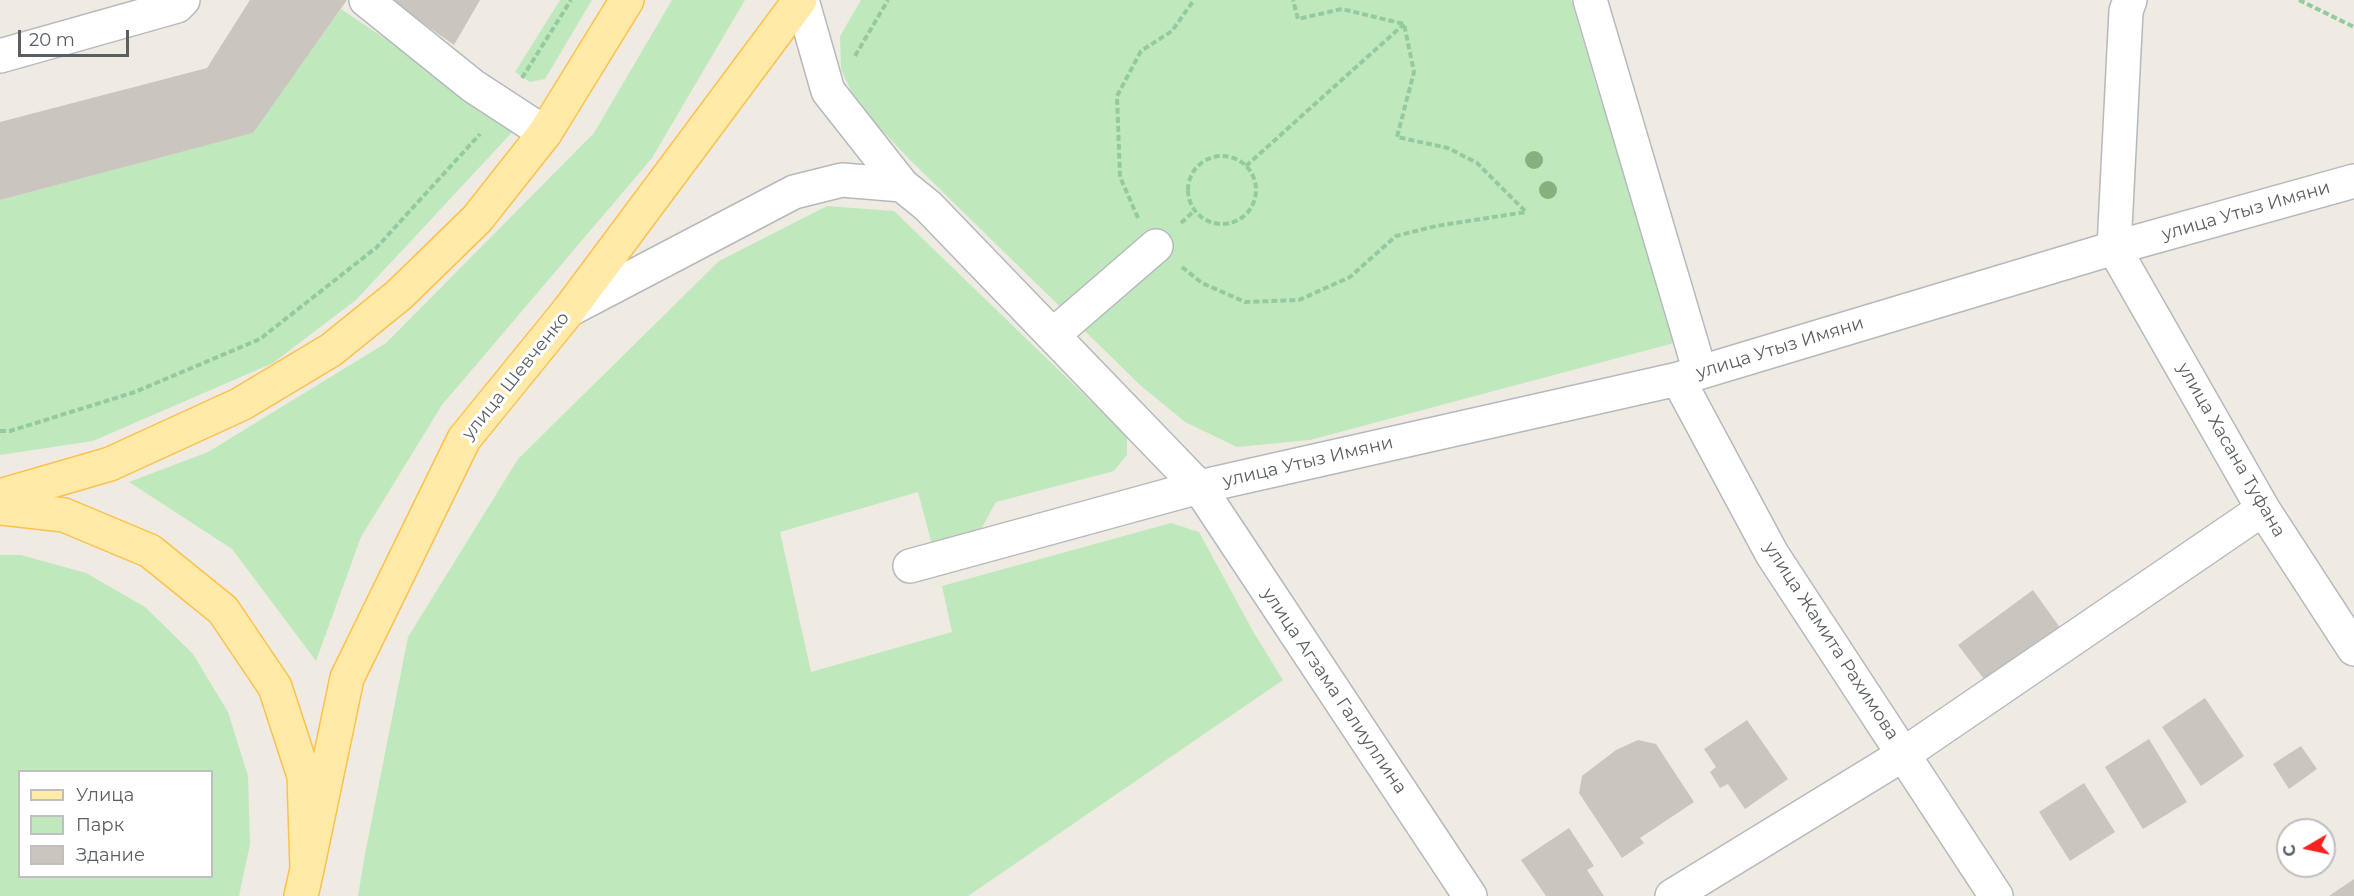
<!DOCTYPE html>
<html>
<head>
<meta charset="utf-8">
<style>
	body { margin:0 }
	#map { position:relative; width:2354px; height:896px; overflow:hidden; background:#efebe2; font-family:Montserrat,sans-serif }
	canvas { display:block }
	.legend { position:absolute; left:18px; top:770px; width:195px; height:108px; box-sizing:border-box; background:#fff; border:2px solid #bdbfc1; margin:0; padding:8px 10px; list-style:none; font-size:18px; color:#5a5f64 }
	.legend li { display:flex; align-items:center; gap:12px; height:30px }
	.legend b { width:30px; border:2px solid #bdbfc1 }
	.north { position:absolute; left:2276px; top:818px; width:60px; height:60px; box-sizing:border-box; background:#fff; border:2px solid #bdbfc1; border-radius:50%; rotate:261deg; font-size:16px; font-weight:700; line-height:24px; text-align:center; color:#5a5f64 }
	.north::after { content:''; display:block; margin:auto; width:21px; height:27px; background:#f8211f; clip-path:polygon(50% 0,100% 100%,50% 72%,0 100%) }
	.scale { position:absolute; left:18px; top:30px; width:111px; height:27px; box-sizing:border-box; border:3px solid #5a5f64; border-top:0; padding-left:8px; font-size:18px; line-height:21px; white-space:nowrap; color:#5a5f64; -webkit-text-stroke:4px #fff; paint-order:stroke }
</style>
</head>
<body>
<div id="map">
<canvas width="2354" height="896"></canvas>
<ul class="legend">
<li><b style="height:8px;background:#ffeba7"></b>Улица</li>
<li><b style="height:16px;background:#bfe9bc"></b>Парк</li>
<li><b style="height:16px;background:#cac5bf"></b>Здание</li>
</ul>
<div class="north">С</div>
<div class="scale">20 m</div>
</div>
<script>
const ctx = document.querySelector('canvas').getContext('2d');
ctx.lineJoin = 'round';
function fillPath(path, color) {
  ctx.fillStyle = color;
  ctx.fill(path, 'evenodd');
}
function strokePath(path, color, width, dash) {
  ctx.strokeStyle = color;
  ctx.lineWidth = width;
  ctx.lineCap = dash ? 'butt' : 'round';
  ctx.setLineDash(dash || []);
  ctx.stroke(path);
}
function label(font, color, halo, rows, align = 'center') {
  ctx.font = font + ' Montserrat,sans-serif';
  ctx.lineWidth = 6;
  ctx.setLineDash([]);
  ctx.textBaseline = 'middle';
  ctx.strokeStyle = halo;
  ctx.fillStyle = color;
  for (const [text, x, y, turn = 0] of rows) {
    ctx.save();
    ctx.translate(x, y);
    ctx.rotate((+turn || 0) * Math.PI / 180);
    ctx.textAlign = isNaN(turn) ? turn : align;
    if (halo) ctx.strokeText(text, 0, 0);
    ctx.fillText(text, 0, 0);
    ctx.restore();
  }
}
const green = new Path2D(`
	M560,0H592L545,79L530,82L515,72Z
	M672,0H745L652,158L442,405L361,537L316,661L232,549L129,482L208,452L386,343L594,133Z
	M861,0H1571L1674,343L1310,440L1237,447L1185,422L1140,385L911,161L857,104L841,69L840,36Z
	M341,9L517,127L356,300L273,363L93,441L0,455V200L252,133Z
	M827,206L894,211L1127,436V455L1114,471L996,502L980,531L932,545L918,492L780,532L811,672L952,632L942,586L1171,523L1199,532L1254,633L1283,680L968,896H358L365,854L408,637L518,459L719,261Z
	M0,555H21L86,573L145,607L193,654L228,712L248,776L250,844L239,896H0ZM20,772H212V876H20Z`);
const building = new Path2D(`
	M250,0H347L253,133L0,200V122L207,68Z
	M390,0H480L454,45Z
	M2033,590L2061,629L1987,683L1958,645Z
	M2205,698L2244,756L2201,786L2162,727Z
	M1747,720L1788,779L1745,809L1728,784L1720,788L1710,772L1716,767L1704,749Z
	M2149,739L2187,802L2143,829L2105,767Z
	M1638,740L1656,744L1694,802L1640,838L1644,843L1622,858L1579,793L1582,776L1616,750Z
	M2301,746L2317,769L2289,789L2273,764Z
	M2084,783L2115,832L2070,861L2039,812Z
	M1569,828L1594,866L1587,870L1604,896H1546L1521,860Z
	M2354,879V896H2329Z`);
const path = new Path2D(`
	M2299,0L2354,27
	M855,56L888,0
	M522,78L571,0
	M1188 190a34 34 0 1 1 68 0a34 34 0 1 1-68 0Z
	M1246,166L1404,24
	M1138,218L1120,177L1117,96L1141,51L1172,31L1194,0
	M1181,223L1194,211
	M1182,267L1202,283L1245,302L1299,300L1350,277L1396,236L1436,226L1526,212L1477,163L1448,148L1397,137L1414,72L1404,24L1342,9L1298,19L1293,0
	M0,431H10L135,392L260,339L377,247L480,134`);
const minor = new Path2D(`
	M366,0L473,86L545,133
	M802,0L828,91L902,185L928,206L1199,487L1470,896
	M1590,0L1700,372
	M2130,0L2126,11L2114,248L2263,509L2354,649
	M0,56L177,6L183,0
	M569,310L794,192L842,180L902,185
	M1053,335L1156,246
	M1678,379L1772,554L1996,896
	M910,566L1199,487L1678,379L2114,248L2354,181
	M1672,896L1904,754L2263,509`);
const major = new Path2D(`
	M0,496L110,464L241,404L331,350L399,295L477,219L545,133L627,0
	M0,508L64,515L150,551L223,610L275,687L304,776L307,869L301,896
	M307,869L347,678L464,439L569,310L800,0`);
const trees = [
	[1534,160],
	[1548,190]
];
const streetNames = [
	["улица Утыз Имяни",2246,211,-16],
	["улица Утыз Имяни",1780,348,-17],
	["улица Шевченко",516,376,-51],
	["улица Хасана Туфана",2231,450,60],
	["улица Утыз Имяни",1308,462,-13],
	["улица Жамита Рахимова",1831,641,57],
	["улица Агзама Галиуллина",1334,691,56]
];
fillPath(green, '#bfe9bc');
fillPath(building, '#cac5bf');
strokePath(minor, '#b5b9be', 36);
strokePath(major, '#fec04c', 36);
strokePath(path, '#94caa0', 4, [6, 3]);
strokePath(minor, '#fff', 33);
strokePath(major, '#ffeba7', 33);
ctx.fillStyle = '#85b17e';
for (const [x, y] of trees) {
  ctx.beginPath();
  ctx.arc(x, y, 9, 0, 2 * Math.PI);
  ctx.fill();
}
label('18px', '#5a5f64', '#fff', streetNames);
</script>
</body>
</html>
